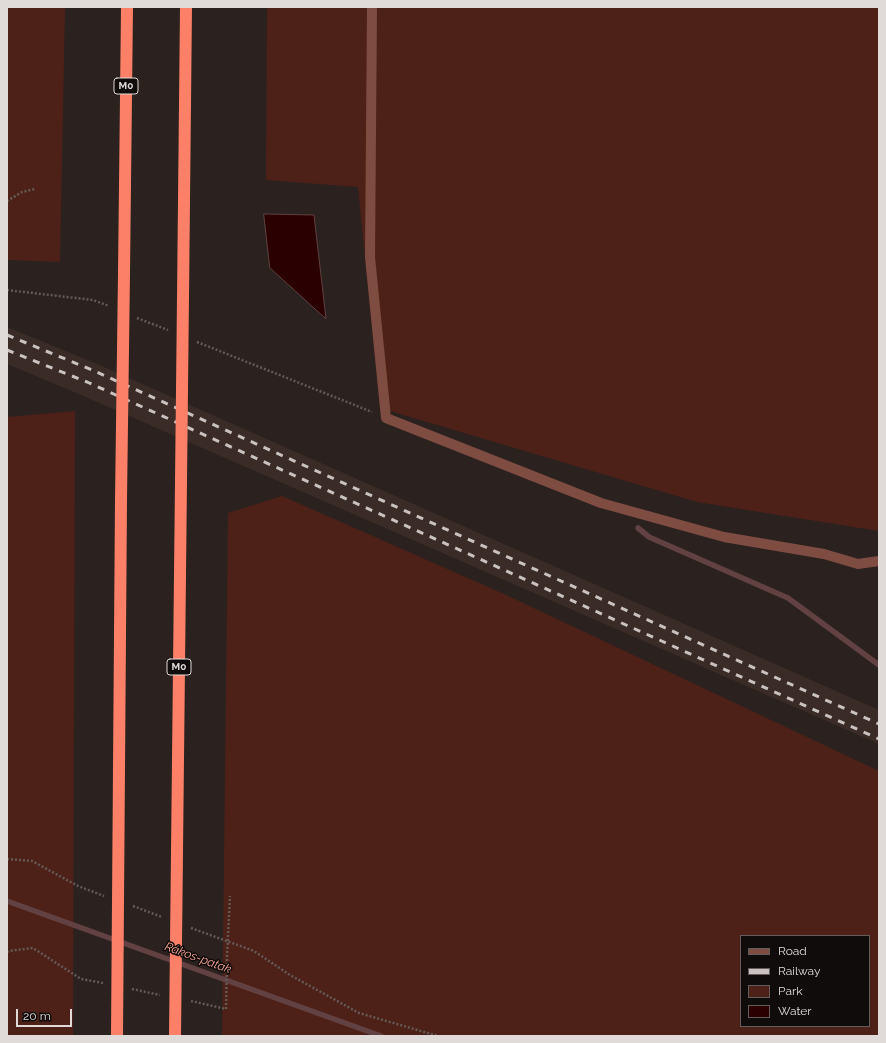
<!DOCTYPE html>
<html>
<head>
<meta charset="utf-8">
<style>
	body { margin:0 }
	#map { position:relative; width:886px; height:1043px; overflow:hidden; background:#2b211f; font-family:Raleway,sans-serif }
	canvas { display:block }
	.frame { position:absolute; inset:0; border:8px solid #e0dad8; pointer-events:none }
	.legend { position:absolute; left:740px; top:935px; width:130px; height:92px; box-sizing:border-box; background:#100c0b; border:1px solid #635e5d; margin:0; padding:5px 7px; list-style:none; font-size:12px; color:#e0dad8 }
	.legend li { display:flex; align-items:center; gap:8px; height:20px }
	.legend b { width:20px; border:1px solid #635e5d }
	.scale { position:absolute; left:16px; top:1009px; width:56px; height:18px; box-sizing:border-box; border:2px solid #e0dad8; border-top:0; padding-left:5px; font-size:12px; line-height:14px; white-space:nowrap; color:#e0dad8; -webkit-text-stroke:3px #100c0b; paint-order:stroke }
</style>
</head>
<body>
<div id="map">
<canvas width="886" height="1043"></canvas>
<div class="frame"></div>
<ul class="legend">
<li><b style="height:5px;background:#7f4c42"></b>Road</li>
<li><b style="height:5px;background:#c9c2c0"></b>Railway</li>
<li><b style="height:11px;background:#4e2118"></b>Park</li>
<li><b style="height:11px;background:#2a0000"></b>Water</li>
</ul>
<div class="scale">20 m</div>
</div>
<script>
const ctx = document.querySelector('canvas').getContext('2d');
ctx.lineJoin = 'round';
function fillPath(path, color) {
  ctx.fillStyle = color;
  ctx.fill(path, 'evenodd');
}
function strokePath(path, color, width, dash) {
  ctx.strokeStyle = color;
  ctx.lineWidth = width;
  ctx.lineCap = dash ? 'butt' : 'round';
  ctx.setLineDash(dash || []);
  ctx.stroke(path);
}
function label(font, color, halo, rows, align = 'center') {
  ctx.font = font + ' Raleway,sans-serif';
  ctx.lineWidth = 3;
  ctx.setLineDash([]);
  ctx.textBaseline = 'middle';
  ctx.strokeStyle = halo;
  ctx.fillStyle = color;
  for (const [text, x, y, turn = 0] of rows) {
    ctx.save();
    ctx.translate(x, y);
    ctx.rotate((+turn || 0) * Math.PI / 180);
    ctx.textAlign = isNaN(turn) ? turn : align;
    if (halo) ctx.strokeText(text, 0, 0);
    ctx.fillText(text, 0, 0);
    ctx.restore();
  }
}
const built = new Path2D(`
	M7,327L95,363L879,710V744L81,395L7,364Z`);
const green = new Path2D(`
	M7,7H65L60,262L7,260Z
	M267,7H879V531L697,502L380,408L358,187L266,180Z
	M75,411L73,1036H7V417Z
	M282,496L504,594L879,771V1036H222L228,513ZM741,936H869V1026H741Z`);
const water = new Path2D(`
	M264,214L314,215L326,319L270,268Z`);
const stream = new Path2D(`
	M638,528L649,537L788,598L879,665
	M7,901L381,1036`);
const path = new Path2D(`
	M7,201L22,192L35,189
	M7,290L93,300L109,306
	M137,318L168,330
	M197,342L372,412
	M7,859L32,861L78,886L104,896
	M133,906L162,917
	M191,928L254,951L290,975L359,1013L438,1036
	M7,952L9,951L33,948L81,979L103,983
	M132,989L160,995
	M191,1001L226,1009L227,956L230,896`);
const street = new Path2D(`
	M372,7L370,257L386,418L601,503L724,537L824,554L858,564L879,561`);
const highway = new Path2D(`
	M124,273L127,7
	M183,297L186,7`);
const rail = new Path2D(`
	M7,335L92,370L879,724
	M7,350L87,382L879,739`);
const highwayBridge = new Path2D(`
	M117,1036L121,500L124,273
	M175,1036L183,297`);
const shields = [
	[126,86,24],
	[179,667,24]
];
const shieldNames = [
	["M0",126,86],
	["M0",179,667]
];
const waterNames = [
	["Rákos-patak",198,958,20]
];
fillPath(built, '#3a2b27');
fillPath(green, '#4e2118');
fillPath(water, '#2a0000');
strokePath(water, '#614141', 1);
strokePath(stream, '#614141', 5.5);
strokePath(path, '#635a58', 2.5, [2, 2]);
strokePath(street, '#7f4c42', 10);
strokePath(highway, '#fc8067', 12);
strokePath(rail, '#c9c2c0', 3, [7, 7]);
strokePath(highwayBridge, '#fc8067', 12);
for (const [x, y, w] of shields) {
  const box = new Path2D();
  box.roundRect(x - w / 2, y - 8, w, 16, 3);
  ctx.fillStyle = '#100c0b';
  ctx.fill(box);
  strokePath(box, '#e0dad8', 1);
}
label('bold 10px', '#e0dad8', null, shieldNames);
label('italic 12px', '#f9a695', '#100c0b', waterNames);
</script>
</body>
</html>
